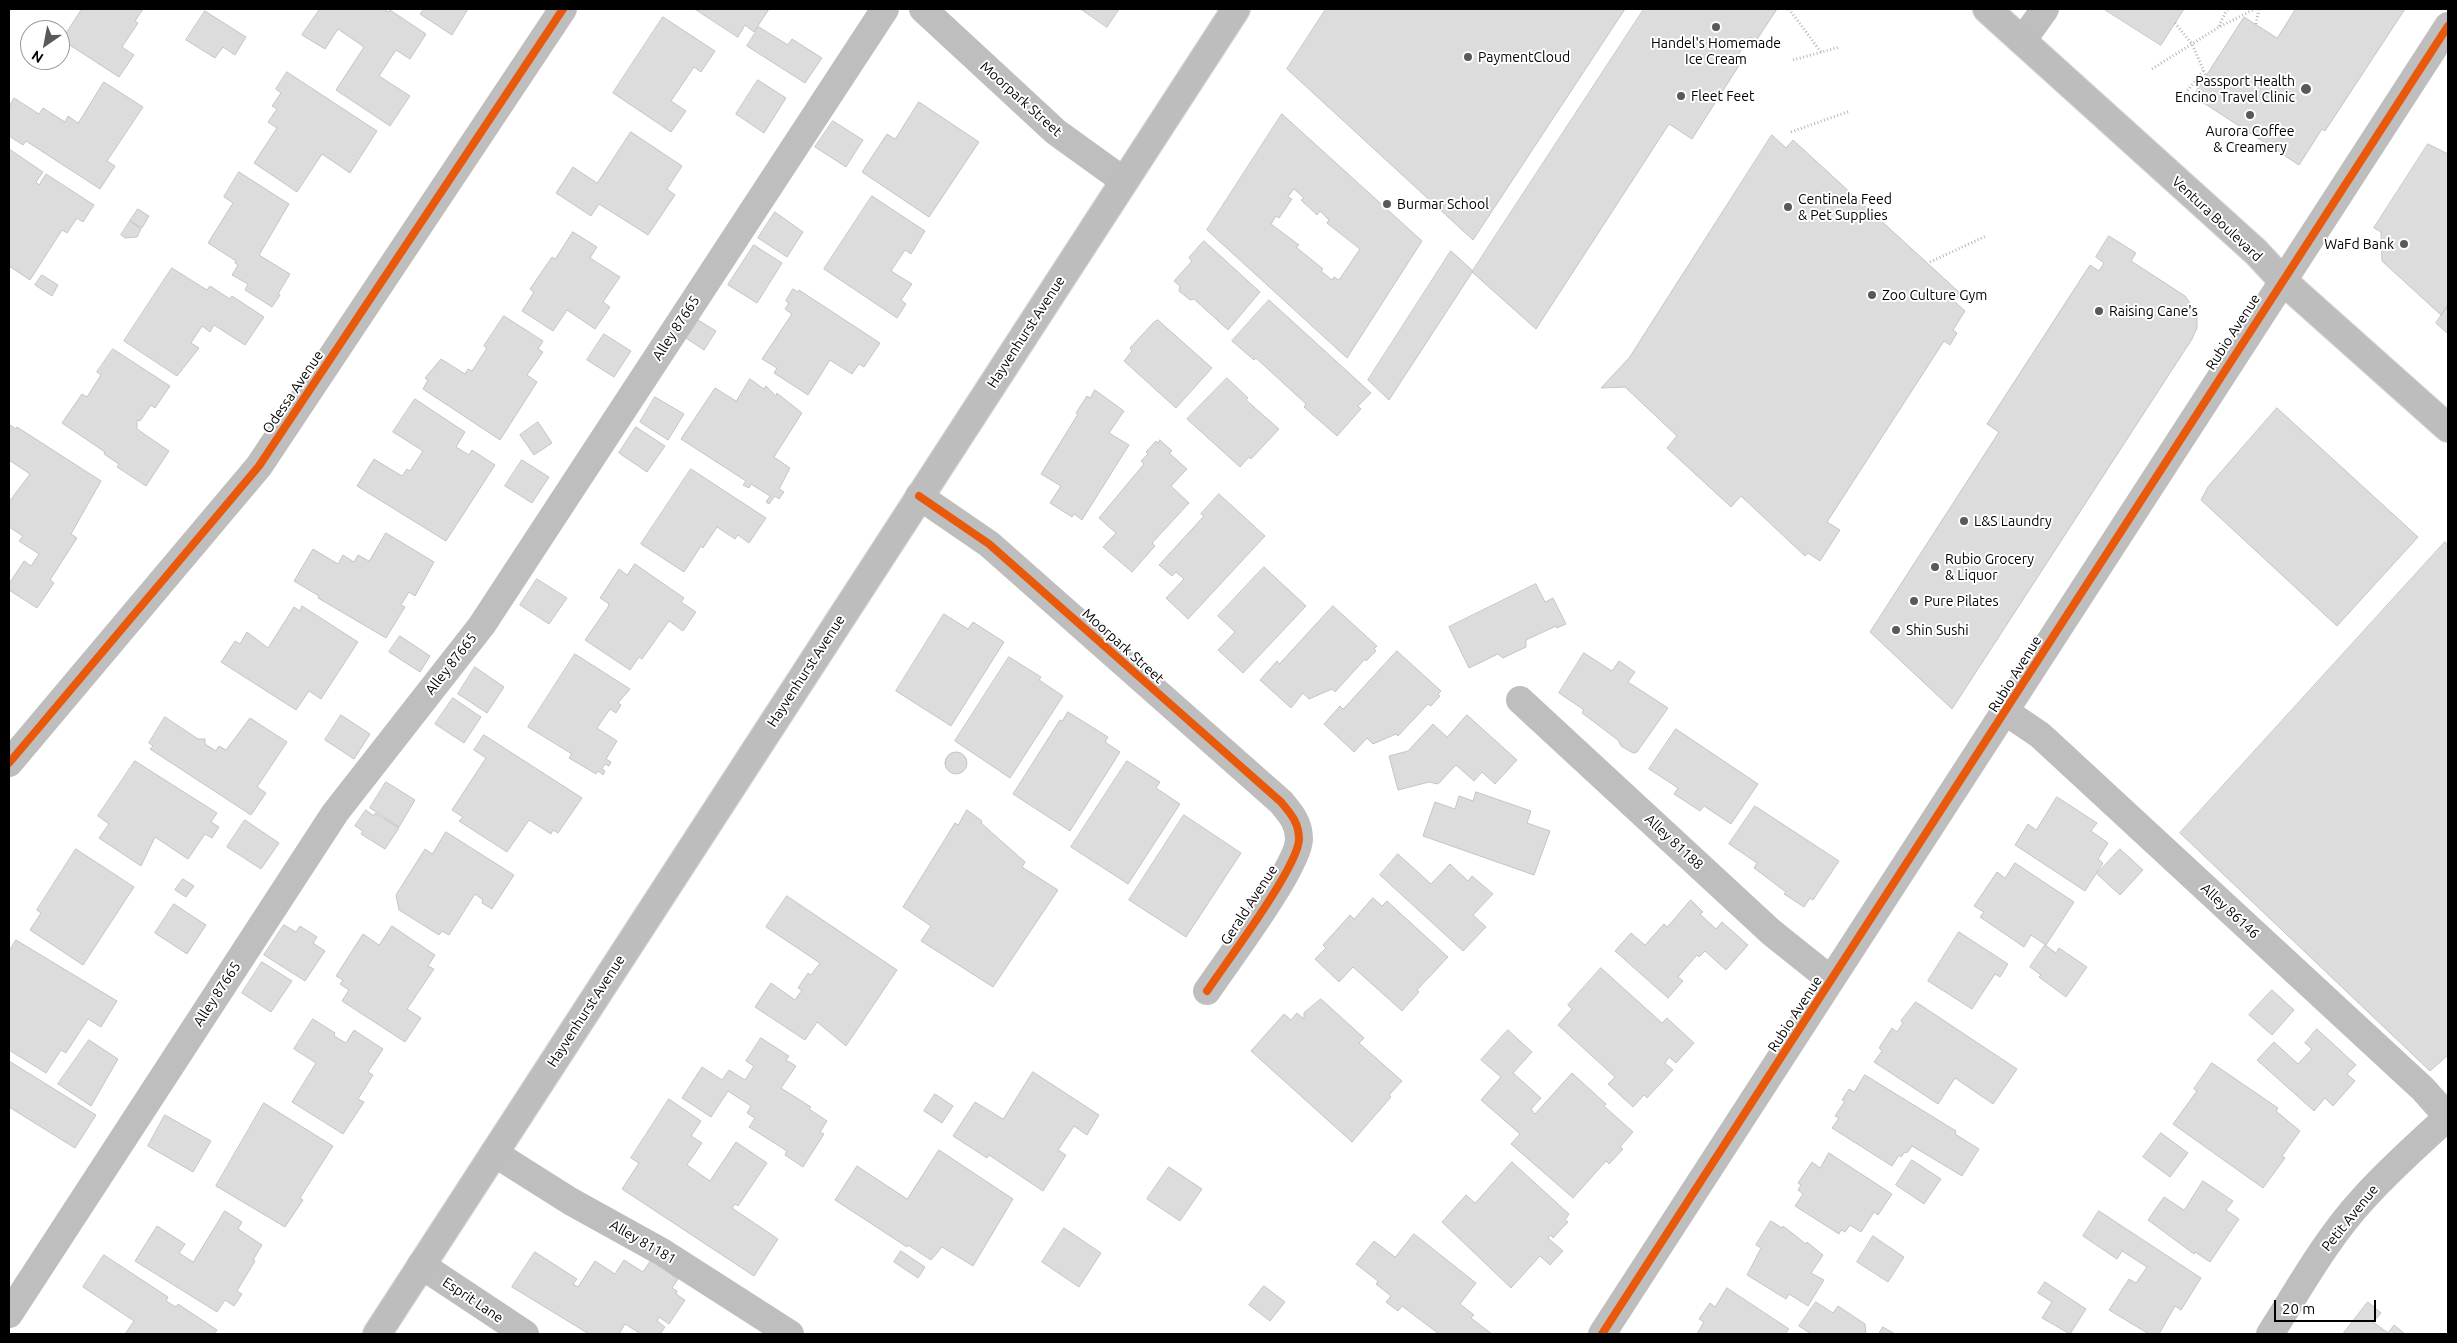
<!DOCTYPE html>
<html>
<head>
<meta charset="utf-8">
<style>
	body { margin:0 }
	#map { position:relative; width:2457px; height:1343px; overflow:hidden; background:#fff; font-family:Ubuntu,sans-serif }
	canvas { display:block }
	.frame { position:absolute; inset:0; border:10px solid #000; pointer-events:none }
	.north { position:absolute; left:20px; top:20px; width:50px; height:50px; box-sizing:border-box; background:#fff; border:1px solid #999; border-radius:50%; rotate:213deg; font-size:14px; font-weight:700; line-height:20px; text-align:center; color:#000 }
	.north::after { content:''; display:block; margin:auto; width:18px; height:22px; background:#595959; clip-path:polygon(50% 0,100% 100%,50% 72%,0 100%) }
	.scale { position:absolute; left:2274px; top:1300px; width:102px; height:22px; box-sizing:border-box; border:2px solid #000; border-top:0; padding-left:6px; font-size:15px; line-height:18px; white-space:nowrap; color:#000; -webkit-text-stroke:4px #fff; paint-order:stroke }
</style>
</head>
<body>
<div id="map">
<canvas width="2457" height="1343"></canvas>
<div class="frame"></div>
<div class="north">N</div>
<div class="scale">20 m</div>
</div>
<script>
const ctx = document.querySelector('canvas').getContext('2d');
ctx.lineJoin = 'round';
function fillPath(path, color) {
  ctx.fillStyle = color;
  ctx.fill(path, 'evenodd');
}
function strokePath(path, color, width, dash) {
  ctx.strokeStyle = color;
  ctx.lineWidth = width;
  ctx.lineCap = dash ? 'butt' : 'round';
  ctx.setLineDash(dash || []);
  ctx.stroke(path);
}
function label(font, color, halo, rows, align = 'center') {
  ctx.font = font + ' Ubuntu,sans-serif';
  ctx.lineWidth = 4;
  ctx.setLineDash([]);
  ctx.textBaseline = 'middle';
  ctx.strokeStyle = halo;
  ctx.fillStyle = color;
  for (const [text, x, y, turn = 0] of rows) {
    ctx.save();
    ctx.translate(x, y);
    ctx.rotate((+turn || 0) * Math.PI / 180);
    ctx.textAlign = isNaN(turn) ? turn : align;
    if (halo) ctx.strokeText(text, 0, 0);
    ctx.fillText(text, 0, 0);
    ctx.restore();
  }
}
const building = new Path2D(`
	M82,9H143L135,21L138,23L122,47L134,55L119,77L62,40Z
	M320,9H383L388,12L390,10L426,34L410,59L396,50L379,76L410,96L390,126L336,90L364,47L338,29L325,49L302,35Z
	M421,9H468L452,35L420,14L423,10Z
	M695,9H769L754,32L745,25L738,37Z
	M1081,9H1119L1107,27Z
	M1326,9H1625L1473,240L1287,69Z
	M1644,9H1777L1756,41L1750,37L1734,61L1740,64L1692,139L1669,124L1536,329L1472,272Z
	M2104,9H2184L2161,45Z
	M2296,9H2405L2325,131L2322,129L2299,165L2193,96L2244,17L2277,38Z
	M205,11L246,37L235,55L223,47L215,58L186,40Z
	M663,17L715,51L701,72L694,67L671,101L686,111L671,132L613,93Z
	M759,27L788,45L792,39L822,58L805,83L747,46Z
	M287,72L377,131L350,173L322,154L297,192L254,163L277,128L268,122L277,109L272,106L281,93L276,89Z
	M758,80L786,98L764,133L736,114Z
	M104,82L143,107L107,161L115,166L100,189L26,141L23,145L9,136V107L14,98L39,114L43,108L65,122L68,116L78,123Z
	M919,102L979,142L929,217L862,172L887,134L895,139Z
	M1282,114L1422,241L1347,358L1207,230ZM1294,189L1304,198L1301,200L1317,215L1320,211L1329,220L1327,223L1360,249L1339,280L1334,277L1332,280L1321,271L1323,269L1296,247L1299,245L1271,224L1276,216L1279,218L1292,199L1288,197Z
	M833,121L863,140L846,167L815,147Z
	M631,132L682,166L667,189L675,195L648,235L599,204L591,216L556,193L573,167L597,183Z
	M1772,135L1786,148L1793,140L1961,294L1954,301L1965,311L1953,330L1957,333L1950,345L1944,341L1827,522L1840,530L1820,561L1808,553L1805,556L1741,496L1731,507L1667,448L1677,436L1625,387L1601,388L1629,358Z
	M2428,144L2448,154V305L2441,315L2382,261L2381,232L2374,228Z
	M9,149L43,172L36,182L39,185L46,174L94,205L83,222L77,218L67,233L62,230L30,280L9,266Z
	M239,172L289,204L259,255L290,274L278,294L280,295L272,307L245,290L248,284L232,275L238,265L235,263L236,261L208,243L233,203L224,197Z
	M872,196L925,231L911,254L905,250L891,271L912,284L901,300L906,304L897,318L824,269Z
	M138,209L149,216L142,228L130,221Z
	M775,212L803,232L787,257L758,238Z
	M130,221L141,229L137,237L125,238L121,235Z
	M573,232L597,247L590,258L620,277L603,302L610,307L595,329L567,310L553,331L522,311L534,292L530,289L552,257L555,259Z
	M2109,236L2136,253L2131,261L2185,296L2197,313V328L2192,339L1952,709L1870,632L1999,432L1987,424L2090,265L2099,271L2104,263L2096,257Z
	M1204,241L1260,292L1228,330L1194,299L1190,300L1179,291L1180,286L1174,281L1192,261L1189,258Z
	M754,245L782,263L757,303L728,285Z
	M1451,251L1473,271L1389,400L1368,380Z
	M172,268L207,290L210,286L230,299L232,296L264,317L245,345L214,325L210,332L202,326L191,343L199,348L177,376L124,341Z
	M42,275L58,285L52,296L35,285Z
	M793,289L798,292L799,290L880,343L864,367L859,364L852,374L830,360L808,395L774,373L777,368L762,359L792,314L785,309L789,303L786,301Z
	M1269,300L1371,393L1358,406L1361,409L1337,436L1304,407L1306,404L1256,358L1254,360L1232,341Z
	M2448,305V334L2436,323Z
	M504,316L543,341L538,349L543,352L527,375L537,382L500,440L423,389L428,380L425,378L441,359L465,374L468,369L472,371L487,348L484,346Z
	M698,320L716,331L704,350L686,338Z
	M1158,320L1212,368L1176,408L1124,361L1132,351L1130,348L1154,322Z
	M604,334L631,351L614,377L587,360Z
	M113,349L170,386L155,408L151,405L140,421L137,420V429L169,451L146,486L117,467L119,464L104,454L105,452L62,423L82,394L87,397L101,375L97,372Z
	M1227,378L1248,398L1246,400L1279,429L1251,459L1249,457L1240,467L1187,419Z
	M750,379L764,389L766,386L776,396L777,393L802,413L774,457L790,468L779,489L784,492L779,499L775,496L769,504L766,502L770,496L751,484L749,488L743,485L746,481L681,439L715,388L736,401Z
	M1095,390L1124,411L1109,433L1129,445L1082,520L1074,514L1072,517L1050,503L1061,486L1041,474L1078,414L1076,413L1087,396L1090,398Z
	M655,397L684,414L668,440L640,422Z
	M415,399L465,432L456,447L469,455L472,450L495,465L446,541L357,486L374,459L402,476L407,469L410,471L423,451L393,432Z
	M2277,408L2418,537L2337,626L2201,500L2208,487Z
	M538,422L552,443L534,455L520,435Z
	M10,425L16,429L17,427L101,481L71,534L77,538L50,580L54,583L37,608L9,590V584L24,561L31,566L39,554L19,541L23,536L9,527V502L30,474L9,460Z
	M636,427L665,446L647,472L619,453Z
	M1160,440L1172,451L1169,453L1187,469L1171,486L1189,503L1152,543L1155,546L1132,572L1103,547L1116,533L1099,518L1144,464L1141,461L1148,454L1146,452L1156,441L1158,443Z
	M522,460L549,477L532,503L505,486Z
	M691,469L766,518L749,543L738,535L735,539L717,527L703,548L701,546L684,572L641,544Z
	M1219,494L1265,536L1188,619L1166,598L1184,579L1176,572L1172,576L1159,565L1204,516L1201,514Z
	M386,533L434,562L415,596L409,592L401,605L405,607L386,638L318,598L319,596L294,581L313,549L338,564L343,555L354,562L358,555L369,561Z
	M2445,542L2448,546V1055L2430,1071L2180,833Z
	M635,564L684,598L681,602L696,612L683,631L669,621L642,659L639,657L630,670L585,640L608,607L609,604L600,598L619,569L627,575Z
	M1264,567L1306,606L1243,673L1218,650L1235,632L1218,616Z
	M537,579L567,598L549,624L520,605Z
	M1536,584L1545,602L1553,598L1566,624L1557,628L1556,626L1526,640V647L1503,658L1498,654L1469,668L1449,627Z
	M302,606L358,642L321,699L309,691L296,710L221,662L235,641L240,644L247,632L268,648L294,607L300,611Z
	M1333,606L1377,646L1374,649L1376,651L1366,661L1365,659L1335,692L1332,689L1309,699L1303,693L1291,708L1260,680L1277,661L1279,664Z
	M944,614L968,629L973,622L1004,642L951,726L896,691Z
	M400,636L430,656L420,672L389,652Z
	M1397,651L1441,691L1438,694L1440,696L1431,706L1428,704L1398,736L1396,734L1373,744L1367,738L1354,752L1324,724L1340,706L1343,709Z
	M1584,653L1612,671L1619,661L1635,672L1628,682L1668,708L1637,752L1633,753L1621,746L1618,740L1582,713L1584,710L1559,693Z
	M575,654L630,689L618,703L621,705L616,713L610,709L597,728L617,741L606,759L611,762L609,766L605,764L602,769L605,771L603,775L598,771L596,774L569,758L572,754L528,727Z
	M1009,657L1041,677L1039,680L1063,696L1010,778L955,741Z
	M475,667L504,687L487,713L458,694Z
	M453,698L481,717L464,743L435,724Z
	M1068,712L1108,737L1105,742L1120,752L1070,831L1013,794L1060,720L1062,721Z
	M341,715L370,734L354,759L325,740Z
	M1467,715L1517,760L1495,784L1482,772L1474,781L1456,765L1438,784L1429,782L1398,790L1389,756L1408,751L1433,724L1447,737Z
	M165,717L198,739H205V744L216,751L219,746L226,750L250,718L287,742L257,787L266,793L251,815L150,749L153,746L149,743Z
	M1676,729L1758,784L1731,824L1704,806L1700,811L1674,794L1678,788L1649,769Z
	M484,735L582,798L558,833L553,830L551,834L529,820L507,852L459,821L463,817L452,810L486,758L474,750Z
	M945 763a11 11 0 1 1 22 0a11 11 0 1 1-22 0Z
	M135,761L217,813L211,822L219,827L212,838L205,834L188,859L155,837L141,866L99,838L109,824L98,816Z
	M1127,761L1160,782L1156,788L1180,804L1128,884L1071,847Z
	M386,782L415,800L399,827L370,808Z
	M1476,792L1531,811L1527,823L1550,831L1534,875L1423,836L1435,802L1455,809L1459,796L1473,801Z
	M2057,797L2097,823L2091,831L2108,843L2098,859L2103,863L2085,891L2015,845L2028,824L2036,830Z
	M1755,806L1839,861L1813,900L1810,898L1804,907L1784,894L1786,892L1754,868L1757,863L1729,844Z
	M366,810L374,816L375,813L399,828L385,849L361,834L363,831L355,826Z
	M967,810L982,821L981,823L1025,862L1022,867L1058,890L993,987L921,941L931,926L903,907L955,823L958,825Z
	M1184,815L1241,853L1186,937L1129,900Z
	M245,820L279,843L261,869L227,847Z
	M446,832L514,875L492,909L482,903L483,900L475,894L449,935L442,931L439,935L399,910L396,895L425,849L432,854Z
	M76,849L134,887L83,965L30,930L41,913L37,910Z
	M2120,849L2143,870L2120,895L2097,874Z
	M1398,854L1431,884L1450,864L1468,881L1472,876L1493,894L1473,915L1486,927L1463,951L1380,875Z
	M2015,863L2074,902L2046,945L2031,935L2024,947L1980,917L1984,912L1974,906L1997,872L2005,878Z
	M183,879L194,886L186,897L175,890Z
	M787,896L897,970L846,1046L817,1022L805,1040L755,1007L771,983L795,1000L802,990L798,988L808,973L811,975L820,963L766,927Z
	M1373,898L1382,906L1387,901L1448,957L1417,990L1419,992L1402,1011L1353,967L1339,982L1315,959L1326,948L1323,945L1350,915L1354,919Z
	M1691,900L1703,912L1700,914L1716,929L1722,922L1748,945L1726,970L1705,951L1699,957L1697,955L1678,977L1683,981L1668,998L1615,951L1631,933L1645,945L1664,924L1667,927Z
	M174,904L206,925L187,954L155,933Z
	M284,925L296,932L300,926L317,937L313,943L325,951L305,981L264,955Z
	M392,926L435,955L428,966L434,969L407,1009L421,1018L405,1042L342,1001L349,990L340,984L343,980L336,976L363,934L379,945Z
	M1959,932L2008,964L2000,977L1995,974L1972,1009L1928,981Z
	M16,940L117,1001L101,1027L88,1019L66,1053L61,1050L46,1073L9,1050V952Z
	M2045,945L2056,953L2059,948L2087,967L2066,997L2039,977L2041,975L2030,967Z
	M262,962L292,981L271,1012L242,993Z
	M1601,968L1662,1023L1667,1018L1694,1043L1676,1063L1669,1057L1665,1063L1673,1070L1647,1098L1644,1095L1633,1107L1608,1084L1615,1077L1558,1025L1572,1009L1568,1005Z
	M2272,990L2294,1010L2272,1035L2249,1015Z
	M1321,999L1364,1038L1359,1043L1402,1081L1389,1095L1391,1097L1352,1142L1251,1051L1284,1014L1291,1020L1297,1013L1304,1019V1013Z
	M1916,1002L2017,1069L1993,1104L1955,1078L1938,1104L1874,1062L1882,1051L1879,1048L1892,1028L1897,1032L1903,1023L1901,1021Z
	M313,1019L335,1033L334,1036L346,1043L354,1030L383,1049L368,1072L373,1075L358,1099L364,1102L343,1134L292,1102L316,1063L294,1049Z
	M2317,1029L2356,1065L2347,1074L2355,1081L2333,1106L2325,1098L2314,1111L2257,1060L2274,1042L2298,1064L2312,1049L2305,1043Z
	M1508,1030L1532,1052L1513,1073L1541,1098L1531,1109L1535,1114L1572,1073L1606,1104L1604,1106L1633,1132L1620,1147L1623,1149L1609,1164L1606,1161L1573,1198L1511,1144L1520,1134L1481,1100L1501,1077L1481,1060Z
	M761,1038L789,1056L786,1060L796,1066L781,1088L811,1107L809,1109L827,1121L820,1132L824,1134L803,1167L785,1155L787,1151L749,1127L755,1118L747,1113L751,1106L728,1091L711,1117L682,1098L702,1067L722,1080L729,1070L745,1080L754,1066L746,1061Z
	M89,1040L118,1059L91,1106L58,1084Z
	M9,1061L96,1115L75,1148L9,1107Z
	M2212,1063L2278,1108L2276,1111L2300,1131L2282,1156L2285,1158L2263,1188L2173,1124L2197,1091L2194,1089Z
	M1033,1072L1099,1115L1087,1135L1074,1126L1058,1150L1066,1155L1043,1191L989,1155L987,1158L953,1136L975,1102L1003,1119Z
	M1865,1075L1956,1131L1955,1134L1979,1149L1962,1176L1912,1146L1907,1153L1905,1152L1901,1157L1899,1155L1892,1166L1832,1128L1839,1118L1835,1116L1845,1101L1842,1100L1849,1089L1854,1092Z
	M935,1094L953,1106L942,1123L924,1111Z
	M669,1099L701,1121L691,1136L702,1143L687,1165L710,1181L736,1142L767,1163L738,1206L735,1204L732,1208L778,1239L754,1276L622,1189L639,1163L631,1158Z
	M264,1103L333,1146L300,1198L303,1200L285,1227L216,1186Z
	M165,1115L211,1141L193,1172L148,1146Z
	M2161,1133L2188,1153L2170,1177L2143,1157Z
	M939,1150L1013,1199L973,1266L942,1247L931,1260L908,1245L907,1247L835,1200L857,1166L907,1199Z
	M1829,1153L1892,1194L1878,1215L1874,1212L1861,1232L1850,1225L1845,1232L1841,1230L1839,1234L1795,1206L1803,1194L1798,1190L1801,1185L1798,1183L1812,1162L1820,1168Z
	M1912,1160L1941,1179L1924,1204L1896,1185Z
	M1512,1162L1569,1214L1565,1220L1568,1222L1553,1238L1551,1235L1548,1238L1563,1251L1550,1265L1540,1256L1511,1288L1442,1222L1466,1195L1475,1203Z
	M1169,1167L1202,1189L1180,1221L1147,1199Z
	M2203,1181L2233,1201L2226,1210L2239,1219L2210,1262L2195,1252L2194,1254L2148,1220L2164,1197L2184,1210Z
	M225,1211L242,1222L238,1229L262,1245L253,1260L255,1261L237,1291L242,1294L234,1306L225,1300L217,1312L135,1261L157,1226L185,1244L179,1253L193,1262Z
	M2099,1211L2201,1278L2181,1310L2175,1306L2159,1334H2149L2109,1310L2129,1279L2136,1283L2147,1267L2122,1251L2117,1259L2083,1236Z
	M1771,1221L1782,1228L1783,1226L1806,1244L1807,1242L1823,1255L1811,1273L1824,1280L1808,1306L1789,1294L1786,1299L1747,1275L1761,1248L1756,1245Z
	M1064,1228L1101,1253L1079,1287L1042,1262Z
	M1414,1234L1476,1283L1460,1304L1474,1315L1471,1318L1492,1334H1439L1402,1306L1398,1311L1386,1302L1391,1296L1376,1284L1378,1281L1356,1264L1374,1241L1395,1257Z
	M1873,1236L1904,1257L1888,1282L1857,1262Z
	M901,1251L925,1267L918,1278L894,1262Z
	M535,1252L577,1279L573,1284L578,1287L595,1261L615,1274L624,1260L643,1272L651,1260L678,1279L672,1288L677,1291L676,1294L685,1300L669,1324L659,1317L657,1321L665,1327L660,1334H641L625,1324L619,1334H589L512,1287Z
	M104,1255L168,1297L166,1301L176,1307L178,1304L217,1330L214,1334H125L134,1321L83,1287Z
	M2045,1282L2086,1309L2070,1334L2042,1318L2052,1302L2038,1293Z
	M1264,1286L1285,1302L1270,1321L1249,1305Z
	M1727,1288L1789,1329L1785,1334H1697L1704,1322L1699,1319L1710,1303L1715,1307Z
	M1816,1302L1833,1313L1838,1306L1865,1324L1866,1334H1811L1799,1326Z
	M2368,1302L2381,1313L2373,1322L2388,1333L2394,1325L2405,1334H2343Z
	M1883,1327L1895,1334H1879Z`);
const path = new Path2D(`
	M1789,9L1821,52
	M2175,23L2192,44L2206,76
	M2256,24L2259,9
	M2219,26L2227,9
	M1793,60L1840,47
	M2152,69L2219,27L2255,9
	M2183,96L2204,70
	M1791,132L1850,111
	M1930,262L1986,236`);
const minor = new Path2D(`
	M923,9L1056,132L1124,181
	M2022,41L2045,9
	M919,496L989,544L1281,802C1291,814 1299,823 1299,839C1299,866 1225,964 1207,991
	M1520,700L1771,932L1831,980
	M2006,712L2040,735L2423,1089L2448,1117
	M9,763L259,466L563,9
	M494,1153L570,1201L662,1252L790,1334
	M421,1265L525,1334
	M9,1314L335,813L482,625L885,9
	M1602,1334C1883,898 2165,462 2448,26
	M2270,1334C2299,1289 2326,1239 2363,1199C2389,1170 2419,1143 2448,1117`);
const major = new Path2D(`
	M1987,9L2256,252L2282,280L2448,428
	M377,1334L1236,9`);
const cycleway = new Path2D(`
	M919,496L989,544L1281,802C1291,814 1299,823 1299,839C1299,866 1225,964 1207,991
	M9,763L259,466L563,9
	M1602,1334C1883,898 2165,462 2448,26`);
const markers = [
	[1716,27,5,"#595959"],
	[1468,57,5,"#595959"],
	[2306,89,6,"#595959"],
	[1681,96,5,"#595959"],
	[2250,115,5,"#595959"],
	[1387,204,5,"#595959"],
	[1788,207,5,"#595959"],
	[2404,244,5,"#595959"],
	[1872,295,5,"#595959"],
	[2099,311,5,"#595959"],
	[1964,521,5,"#595959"],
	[1935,567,5,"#595959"],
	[1914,601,5,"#595959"],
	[1896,630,5,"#595959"]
];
const poiNames = [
	["Handel's Homemade",1716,43,"center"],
	["Ice Cream",1716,59,"center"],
	["PaymentCloud",1478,57],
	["Passport Health",2295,81,"right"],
	["Encino Travel Clinic",2295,97,"right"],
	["Fleet Feet",1691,96],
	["Aurora Coffee",2250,131,"center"],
	["& Creamery",2250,147,"center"],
	["Centinela Feed",1798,199],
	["& Pet Supplies",1798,215],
	["Burmar School",1397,204],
	["WaFd Bank",2394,244,"right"],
	["Zoo Culture Gym",1882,295],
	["Raising Cane's",2109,311],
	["L&S Laundry",1974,521],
	["Rubio Grocery",1945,559],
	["& Liquor",1945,575],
	["Pure Pilates",1924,601],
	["Shin Sushi",1906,630]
];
const streetNames = [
	["Moorpark Street",1021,99,42],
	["Ventura Boulevard",2217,219,43],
	["Alley 87665",676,328,-57],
	["Hayvenhurst Avenue",1026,332,-57],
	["Rubio Avenue",2233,332,-57],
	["Odessa Avenue",293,392,-56],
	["Moorpark Street",1123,646,42],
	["Alley 87665",451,664,-52],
	["Hayvenhurst Avenue",806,671,-57],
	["Rubio Avenue",2015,674,-58],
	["Alley 81188",1674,842,43],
	["Gerald Avenue",1249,905,-57],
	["Alley 86146",2230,911,43],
	["Alley 87665",217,994,-57],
	["Hayvenhurst Avenue",586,1011,-57],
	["Rubio Avenue",1795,1014,-57],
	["Petit Avenue",2350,1218,-51],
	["Alley 81181",643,1242,30],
	["Esprit Lane",473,1300,34]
];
fillPath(building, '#dcdcdc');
strokePath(building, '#c5c5c5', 1);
strokePath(major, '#dbdbdb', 30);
strokePath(path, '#b8b8b8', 3, [1, 2.5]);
strokePath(minor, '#bebebe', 28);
strokePath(major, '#bdbdbd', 28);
strokePath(cycleway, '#e8590c', 8);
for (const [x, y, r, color] of markers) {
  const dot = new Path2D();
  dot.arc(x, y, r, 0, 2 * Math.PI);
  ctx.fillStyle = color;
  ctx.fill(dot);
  strokePath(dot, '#fff', 2);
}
label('14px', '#000', '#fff', poiNames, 'left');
label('14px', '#000', '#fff', streetNames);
</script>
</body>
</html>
